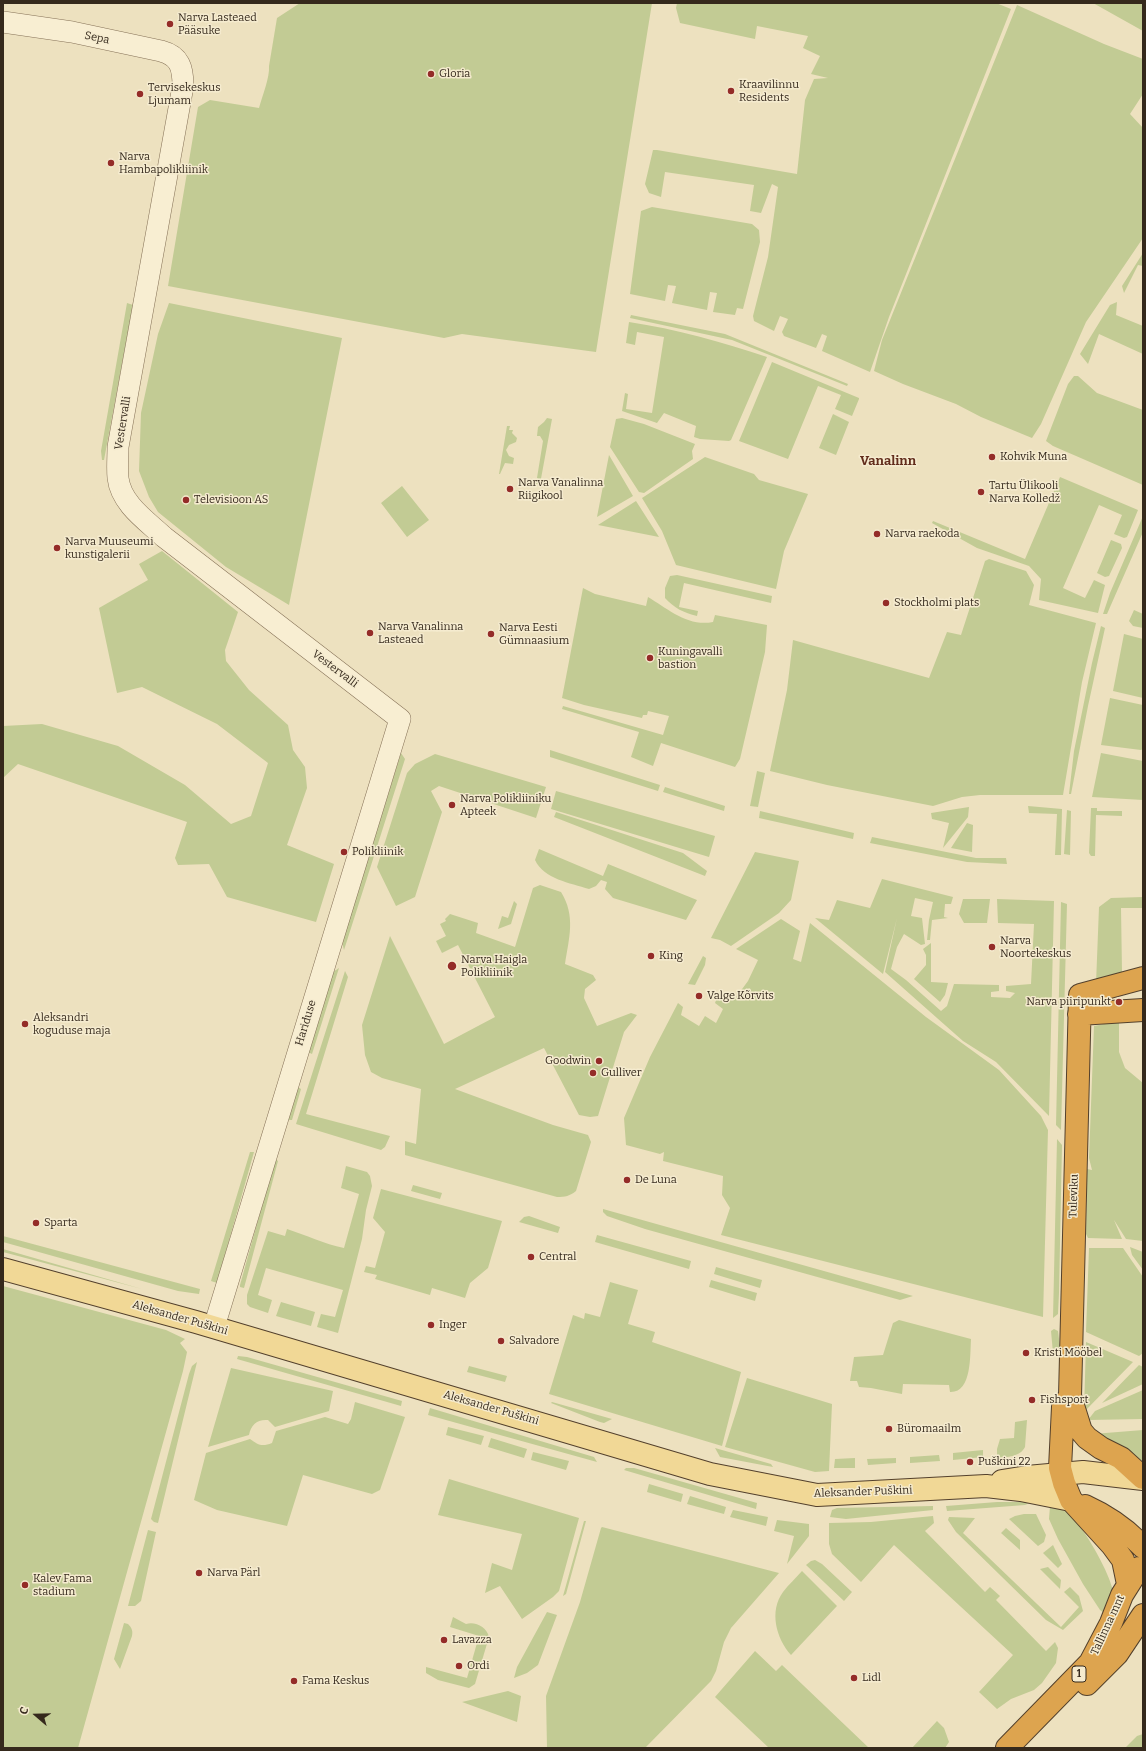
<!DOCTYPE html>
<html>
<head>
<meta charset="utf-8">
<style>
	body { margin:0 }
	#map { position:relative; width:1146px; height:1751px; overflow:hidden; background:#ede1bf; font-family:Bitter,serif }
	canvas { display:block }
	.frame { position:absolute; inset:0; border:4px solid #35291c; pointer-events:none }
	.north { position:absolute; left:16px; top:1695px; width:40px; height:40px; -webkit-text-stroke:3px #f5ebcf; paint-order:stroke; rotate:290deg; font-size:11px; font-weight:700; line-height:16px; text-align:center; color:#35291c }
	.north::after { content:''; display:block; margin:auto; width:14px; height:18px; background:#35291c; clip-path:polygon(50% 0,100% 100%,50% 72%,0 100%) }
</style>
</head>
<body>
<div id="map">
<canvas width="1146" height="1751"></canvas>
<div class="frame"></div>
<div class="north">С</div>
</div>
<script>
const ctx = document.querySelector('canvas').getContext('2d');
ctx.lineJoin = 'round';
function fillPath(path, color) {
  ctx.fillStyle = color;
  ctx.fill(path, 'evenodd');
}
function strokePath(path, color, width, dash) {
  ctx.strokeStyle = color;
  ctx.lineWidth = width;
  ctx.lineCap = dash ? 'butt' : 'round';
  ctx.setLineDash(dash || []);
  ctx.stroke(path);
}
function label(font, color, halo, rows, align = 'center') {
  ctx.font = font + ' Bitter,serif';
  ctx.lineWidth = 3;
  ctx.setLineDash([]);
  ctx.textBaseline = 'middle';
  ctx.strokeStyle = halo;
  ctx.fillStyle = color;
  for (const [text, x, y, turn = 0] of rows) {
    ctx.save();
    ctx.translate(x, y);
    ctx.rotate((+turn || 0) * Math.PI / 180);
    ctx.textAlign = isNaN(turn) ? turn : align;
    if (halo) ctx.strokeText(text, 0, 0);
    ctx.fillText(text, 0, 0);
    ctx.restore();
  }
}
const green = new Path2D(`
	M300,3H652L596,352L462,334L444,338L168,286L198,107L210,100L259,108C262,97 270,77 269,66L277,18Z
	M677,3H996L1011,9L889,317L870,372L822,351L827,336L822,334L816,348L784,336L782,332L788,319L780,316L774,331L754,321L753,316L768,257L778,187L772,184L761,213L750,211L754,185L665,172L661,197L649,193L645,184L653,150H657L797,174L805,100L814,79L828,78L811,74L820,56L803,48L808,36L757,26L755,39L680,23L676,8Z
	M1093,3H1143V31Z
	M1017,5L1104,44L1143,59V94L1130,114L1143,128V238L1086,322L1041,424L1032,438L981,417L956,404L903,384L874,371L882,340Z
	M652,207L752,224L759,230L760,242L743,309L737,308L735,315L713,312L717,293L710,292L707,310L672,303L676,286L668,285L665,301L630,294L641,211Z
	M1143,253V266L1138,265L1124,293L1122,286Z
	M1117,302L1116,315L1143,326V354L1099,334L1088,364L1080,354L1110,305Z
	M127,303L133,305L104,460H102L101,451Z
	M169,303L342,338L289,605L226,567L158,512L149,497L139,471L141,413L158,334Z
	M631,315L725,334L848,384L847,386L732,340L630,318Z
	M629,322C676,329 722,342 767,357L731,440L729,441L700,439L694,437L696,426L664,413L657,423L622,411L625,393L628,394L626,409L652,413L664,337L637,332L635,345L626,343Z
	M772,362L859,398V399L852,416L835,409L841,395L818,386L788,459L739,441Z
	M1074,376H1078L1097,393L1143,410V485L1053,446L1046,441L1068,384Z
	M833,414L849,422L836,455L819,448Z
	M547,418L552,419L540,484H536L543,441L540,436H537L538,427L544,422Z
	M622,418L644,424L695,444L692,451L693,459L644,493L639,492L610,447L616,419Z
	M507,426H510L509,430H513L512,433L517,438L516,442L509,445L506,450L509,456L514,458L513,464L505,463L500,474H499Z
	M609,455L633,496L597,517Z
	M705,457L754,474L759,480L808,494L784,551L776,589L676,565L662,531L642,498Z
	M1060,477L1138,510L1127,537L1124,538L1114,534L1122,515L1099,505L1063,588L1085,598L1094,580L1105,585L1098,613L1039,600L1041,579L1029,566L977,548L932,523L933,521L1025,559Z
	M402,486L429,520L407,537L381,503Z
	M636,501L659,537L598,525Z
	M1143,516V532L1107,614H1103L1110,593Z
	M1111,540L1121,544L1122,548L1109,576L1105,577L1097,573Z
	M162,551L238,612L225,650L226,661L249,690L288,725L293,750L305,767L307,788L287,845L334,864L316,922L227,897L209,864L178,865L175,858L187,822L18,764L3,778V726L42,724L118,746L185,785L231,824L251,816L268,763L217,724L142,687L117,693L99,608L148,580L139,564Z
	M989,559L1026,571L1034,585L1029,605L1096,623L1082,682L1063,795H980L962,797L933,806L827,785L770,771L787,690L793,640L929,678L947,632L961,635L985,561Z
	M677,575L772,596L771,603L684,583L679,607L698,611L697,616C684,613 674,608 665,598V588L670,576Z
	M583,588L595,594L646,606L648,597C668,609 688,627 713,622L715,615L767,625L765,652L740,759L735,767L661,743L653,766L631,757L639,732L562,709L563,706L663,735L669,716L648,711L647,715H643L642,718L584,705L562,698Z
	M1134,610L1143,614V628L1133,626L1129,621Z
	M1101,626L1105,628L1088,706L1071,794H1069L1074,751L1081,717L1092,663Z
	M1124,634L1143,639V698L1113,691Z
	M1110,698L1143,705V749L1141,750L1101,745Z
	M550,750L660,785L658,791L550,757Z
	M401,753L405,759L344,950L342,942Z
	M1101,753L1143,761V800L1092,797Z
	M435,754L546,787L536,818L439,786L431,791L442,812L415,897L396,906L377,867L407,773L415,764Z
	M757,771L765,773L758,807L750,806Z
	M665,787L725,806L724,811L663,792Z
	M556,791L715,836L709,857L551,809Z
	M1028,806L1062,809L1061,855H1055L1057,814L1029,813Z
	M969,807L968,817L943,848L949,823L932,819L931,813Z
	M1091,808H1097V811H1122V816L1096,815L1095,856H1091L1089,853Z
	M1067,810L1071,811L1070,855L1064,854Z
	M760,811L854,833L853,839L759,818Z
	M556,812L683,853L707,871L705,876L554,817Z
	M967,823L973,825L972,852L951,848Z
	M872,837L976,858H1006L1007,864L967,862L870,843Z
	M539,849L603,876L608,864L697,900L686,920L613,898L605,889L607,882L601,880L596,886L589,889C570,883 544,879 535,860Z
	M755,852L799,861L791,900L779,913L731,946L720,940L711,938Z
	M882,879L953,897L951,904H945L944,917L948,918L932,920L930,940H927L929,920L933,902L915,898L911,916L922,918L925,944L921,945L904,934L897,947L891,969L906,980L941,1011L947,1006L954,984L999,985V991L991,992V997L1010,998L1015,993L1006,991V986L1031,984L1034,924L998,923L997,899L1054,901L1049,1116L996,1062L963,1041L885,972L897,918L883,974L815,918L829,920L837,900L870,908Z
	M540,885L561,892C576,916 569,938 565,964L593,975L596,980L585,989L584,998L597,1026L631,1013L637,1015L624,1032L598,1116L590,1117L579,1115L544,1048L455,1089L553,1125L588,1135L591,1142L576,1191C570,1196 565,1197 557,1197L405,1155V1141L416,1144L421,1089L382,1078L371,1072L365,1055L362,1025L390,936L444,1044L495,1017L458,945L442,953L436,941L446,936L440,924L446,921L445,919L450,914L478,923L476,933L515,947L533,888Z
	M1143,897V908H1121L1122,972L1096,984L1099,907L1111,898Z
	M963,899H990L987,923H964L959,914Z
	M514,901L517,904L511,924L498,929L502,916L508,918Z
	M1061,902L1067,904L1061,1130L1056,1125Z
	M781,919L800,931L793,959L801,962L810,923L926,1017L999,1070L1041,1116L1048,1130L1043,1317L721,1235L730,1208L722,1195L723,1176L663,1161L664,1152L660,1154L626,1145L624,1118L650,1057L678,1003L683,1007L681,1015L699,1026L705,1016L716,1023L723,1009L715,1003L719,992L734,1000L748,981L758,960L736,949Z
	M931,943V982L948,983L945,995L940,1002L914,979L926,965V955L923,949Z
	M703,956L706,958L705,965L695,985L688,984Z
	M339,968L312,1054L308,1052L333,972Z
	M345,971L348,977L306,1114L390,1136L385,1147L381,1150L296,1124Z
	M1119,1021V1052L1125,1068L1143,1083V1241L1126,1239L1114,1220L1122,1239L1088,1238L1086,1234L1087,1169L1092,1170L1089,1158L1094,1026Z
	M296,1086L301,1089L292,1120H288Z
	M1057,1139L1062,1145L1059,1293L1058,1314L1053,1318Z
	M250,1152H254L217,1283L211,1281Z
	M275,1159L278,1161L244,1288L240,1287V1285Z
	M346,1166L367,1172L370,1176L372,1186L366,1210L362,1239L338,1333L317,1327L321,1314L335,1317L343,1290L266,1268L258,1295L272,1300L268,1313L250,1307L247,1304V1295L268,1231L285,1236L287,1229C306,1235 324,1244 344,1248L359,1194L341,1188Z
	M413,1185L442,1193L440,1199L411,1191Z
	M381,1189L502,1221L488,1268L470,1283L465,1298L432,1288L430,1295L375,1279L377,1275L364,1272L366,1266L375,1268L385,1232L373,1218Z
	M603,1209L913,1296L900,1300L645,1229L607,1216L603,1212Z
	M529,1216L560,1227L558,1233L519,1222L524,1217Z
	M597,1235L691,1261L689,1269L595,1242Z
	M3,1236L200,1289L199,1294L178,1291L3,1242Z
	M1130,1247L1143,1252V1270L1132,1255Z
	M1089,1248H1123L1143,1277V1353L1139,1356L1086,1332Z
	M3,1249L142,1289L3,1252Z
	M716,1267L762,1280L760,1288L714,1274Z
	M711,1280L757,1293L755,1301L709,1287Z
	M610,1282L638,1290L628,1324L655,1332L652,1342L741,1372L722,1446L549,1394L573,1315L584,1319L585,1313L600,1317Z
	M3,1286L166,1330L185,1339L180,1343L187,1352L183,1371L78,1748H3Z
	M281,1302L315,1312L311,1326L276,1316Z
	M899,1320L971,1339C970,1355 972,1393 950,1392L949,1385L903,1384L902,1394L871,1388L859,1387L857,1381H850L854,1357L883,1355L893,1323Z
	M1054,1329L1058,1331L1060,1347L1053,1353L1051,1331Z
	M1086,1342L1133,1362L1084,1412Z
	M238,1356L247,1357L402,1401L401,1406L237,1359Z
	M197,1362L158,1523L154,1522L151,1519L189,1374L192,1366Z
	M1139,1365L1143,1367V1384L1102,1403Z
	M469,1366L507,1376L505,1382L467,1372Z
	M231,1368L333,1391L329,1411L275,1427L268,1420C257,1419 251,1425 249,1435L208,1447Z
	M747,1378L832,1404L829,1471L815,1472L725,1447Z
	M1143,1390V1419L1088,1420L1095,1411Z
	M355,1402L405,1417L380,1490L372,1494L303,1475L287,1526L217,1510L194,1500L206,1453L250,1439C258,1445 262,1447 272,1443L276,1431L325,1417L348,1424L351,1419Z
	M552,1402L612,1419L604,1423L600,1422L551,1403Z
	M430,1408L594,1457L597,1462L428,1415Z
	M1027,1420L1025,1447C1020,1457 1007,1457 997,1458V1449L1000,1439L1014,1438L1015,1422Z
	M448,1427L484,1436L481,1445L446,1435Z
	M1143,1430V1461L1104,1444L1093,1434Z
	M491,1438L527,1449L524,1458L488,1447Z
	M715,1448L771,1464L773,1467L720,1457Z
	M983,1450V1457L953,1460V1453Z
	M533,1452L569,1461L566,1470L531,1460Z
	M939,1455L940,1461L910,1463V1457Z
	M855,1458V1468H834L835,1459Z
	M896,1458V1463L868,1465L867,1459Z
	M626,1468H634L757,1503L756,1509L624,1470Z
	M449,1479L579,1518L559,1591L553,1597L522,1619L500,1586L485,1593L492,1563L512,1570L522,1534L438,1515Z
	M649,1484L683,1494L681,1502L647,1492Z
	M690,1496L726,1507L724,1514L687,1504Z
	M997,1502H1032L1025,1505L947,1511L946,1506Z
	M933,1506V1510L846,1519L830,1517L832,1510L837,1508Z
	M1050,1506C1060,1507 1070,1512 1076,1521C1088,1536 1109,1572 1113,1591C1114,1598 1109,1608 1107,1615L1100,1610L1083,1584L1058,1539L1049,1519Z
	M733,1510L768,1517L766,1526L730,1517Z
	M1024,1514H1036L1046,1535L1044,1542L1038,1546L1009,1519L1015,1516Z
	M933,1516L934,1523L925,1531L985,1592L990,1587L1000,1596L996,1600L1046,1651L1055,1642L1058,1648L1056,1663L1042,1683L1034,1690L1011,1699L997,1709L979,1692L1013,1655L894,1545L861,1582L832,1554L829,1544V1523L871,1522Z
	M949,1517L975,1518L963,1533L1061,1627L1079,1607L1064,1592L1070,1587L1079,1596L1083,1611L1063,1630L1046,1620L956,1532L948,1520Z
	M777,1520L809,1524V1536L787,1564L794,1536L774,1531Z
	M584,1521H586L566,1594L563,1596Z
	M602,1527L779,1573L731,1628L724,1642L716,1671L711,1681L645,1748H547L546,1696L580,1602L601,1528Z
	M1006,1528L1020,1540V1550L1001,1533Z
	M148,1530L156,1532L141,1601L135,1606H128Z
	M1053,1545L1062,1564L1058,1568L1043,1553Z
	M815,1560L822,1564L852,1592L844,1601L806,1565L811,1561Z
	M1048,1567L1061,1580L1060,1589L1040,1569Z
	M802,1571L837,1606L791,1655C776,1638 769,1611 783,1592C789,1584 796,1578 802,1571Z
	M547,1612L557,1615L538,1665L527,1673L514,1678L517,1667Z
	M453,1617L466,1624C475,1621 487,1627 489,1637L475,1684L469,1688L438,1680L426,1673V1667L467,1678L479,1636L450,1627Z
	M124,1623L128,1624C132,1628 133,1631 132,1636L120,1669L114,1659Z
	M755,1651L776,1671L782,1665L869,1748H769L715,1697Z
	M508,1691L521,1696L517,1722L462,1702Z
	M937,1721L944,1728L949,1742L945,1748H912Z
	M1143,1734V1748H1125L1137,1736Z`);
const minor = new Path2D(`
	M3,22L72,32L161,51C180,56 183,68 183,86L118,447C118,457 117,468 118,478C121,504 147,521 164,537L400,719L214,1327`);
const major = new Path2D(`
	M3,1269L196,1322L710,1474L817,1495L986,1486L1021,1490L1071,1500
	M1002,1481L1027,1477L1083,1472L1143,1479`);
const highway = new Path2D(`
	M1143,978L1080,995L1070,1396L1081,1431L1087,1438L1101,1448L1121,1458L1143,1478
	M1079,1014L1143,1010
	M1070,1396L1063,1407L1060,1468L1064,1483L1071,1500L1112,1545L1123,1560L1128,1584
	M1085,1506C1107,1516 1127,1530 1143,1547
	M1087,1684L1117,1654L1143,1615
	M1007,1748L1090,1663L1111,1623L1122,1595L1139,1568`);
const markers = [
	[170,24,4,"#942c28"],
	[431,74,4,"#942c28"],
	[731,91,4,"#942c28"],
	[140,94,4,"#942c28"],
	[111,163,4,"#942c28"],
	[992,457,4,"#942c28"],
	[510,489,4,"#942c28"],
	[981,492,4,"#942c28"],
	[186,500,4,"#942c28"],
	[877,534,4,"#942c28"],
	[57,548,4,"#942c28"],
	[886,603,4,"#942c28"],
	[370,633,4,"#942c28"],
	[491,634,4,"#942c28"],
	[650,658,4,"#942c28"],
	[452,805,4,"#942c28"],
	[344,852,4,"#942c28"],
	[992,947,4,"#942c28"],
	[651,956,4,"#942c28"],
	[452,966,5,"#942c28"],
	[699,996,4,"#942c28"],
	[1119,1002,4,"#942c28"],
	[25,1024,4,"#942c28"],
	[599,1061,4,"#942c28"],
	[593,1073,4,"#942c28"],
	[627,1180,4,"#942c28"],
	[36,1223,4,"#942c28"],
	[531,1257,4,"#942c28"],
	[431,1325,4,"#942c28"],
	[501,1341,4,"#942c28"],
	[1026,1353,4,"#942c28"],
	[1032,1400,4,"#942c28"],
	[889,1429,4,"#942c28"],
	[970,1462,4,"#942c28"],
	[199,1573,4,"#942c28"],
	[25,1585,4,"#942c28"],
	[444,1640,4,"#942c28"],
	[459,1666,4,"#942c28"],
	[854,1678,4,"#942c28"],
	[294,1681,4,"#942c28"]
];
const shields = [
	[1079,1674,14]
];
const shieldNames = [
	["1",1079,1674]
];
const poiNames = [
	["Narva Lasteaed",178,18],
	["Pääsuke",178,31],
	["Gloria",439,74],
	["Kraavilinnu",739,85],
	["Residents",739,98],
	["Tervisekeskus",148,88],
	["Ljumam",148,101],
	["Narva",119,157],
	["Hambapolikliinik",119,170],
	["Kohvik Muna",1000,457],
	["Narva Vanalinna",518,483],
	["Riigikool",518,496],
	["Tartu Ülikooli",989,486],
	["Narva Kolledž",989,499],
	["Televisioon AS",194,500],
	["Narva raekoda",885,534],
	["Narva Muuseumi",65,542],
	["kunstigalerii",65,555],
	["Stockholmi plats",894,603],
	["Narva Vanalinna",378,627],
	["Lasteaed",378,640],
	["Narva Eesti",499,628],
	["Gümnaasium",499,641],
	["Kuningavalli",658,652],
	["bastion",658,665],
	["Narva Polikliiniku",460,799],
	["Apteek",460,812],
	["Polikliinik",352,852],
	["Narva",1000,941],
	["Noortekeskus",1000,954],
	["King",659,956],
	["Narva Haigla",461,960],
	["Polikliinik",461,973],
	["Valge Kõrvits",707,996],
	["Narva piiripunkt",1111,1002,"right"],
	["Aleksandri",33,1018],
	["koguduse maja",33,1031],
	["Goodwin",591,1061,"right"],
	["Gulliver",601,1073],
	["De Luna",635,1180],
	["Sparta",44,1223],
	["Central",539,1257],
	["Inger",439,1325],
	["Salvadore",509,1341],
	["Kristi Mööbel",1034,1353],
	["Fishsport",1040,1400],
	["Büromaailm",897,1429],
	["Puškini 22",978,1462],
	["Narva Pärl",207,1573],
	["Kalev Fama",33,1579],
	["stadium",33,1592],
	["Lavazza",452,1640],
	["Ordi",467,1666],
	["Lidl",862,1678],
	["Fama Keskus",302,1681]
];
const streetNames = [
	["Sepa",97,38,12],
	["Vestervalli",123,423,-81],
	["Vestervalli",335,669,37],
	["Hariduse",306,1023,-73],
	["Tuleviku",1074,1196,-88],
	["Aleksander Puškini",180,1318,16],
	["Aleksander Puškini",491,1408,16],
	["Aleksander Puškini",863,1492,-2],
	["Tallinna mnt",1108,1625,-65]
];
const quarterNames = [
	["Vanalinn",888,461]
];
fillPath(green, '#c2cb94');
strokePath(minor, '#867258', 22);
strokePath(major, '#53402c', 24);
strokePath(highway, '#53402c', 24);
strokePath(minor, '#f8eed2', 21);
strokePath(major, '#f1d896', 22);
strokePath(highway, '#dda44f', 22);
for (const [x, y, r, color] of markers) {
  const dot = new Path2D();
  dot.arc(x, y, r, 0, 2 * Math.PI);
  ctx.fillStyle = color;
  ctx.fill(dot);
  strokePath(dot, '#f5ebcf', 1.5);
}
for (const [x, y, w] of shields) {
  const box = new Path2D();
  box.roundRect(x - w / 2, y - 8, w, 16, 3);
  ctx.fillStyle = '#f5ebcf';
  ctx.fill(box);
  strokePath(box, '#35291c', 1);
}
label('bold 10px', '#35291c', null, shieldNames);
label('11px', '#35291c', '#f5ebcf', poiNames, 'left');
label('11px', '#35291c', '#f5ebcf', streetNames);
label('bold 13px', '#622d1c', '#f5ebcf', quarterNames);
</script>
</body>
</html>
